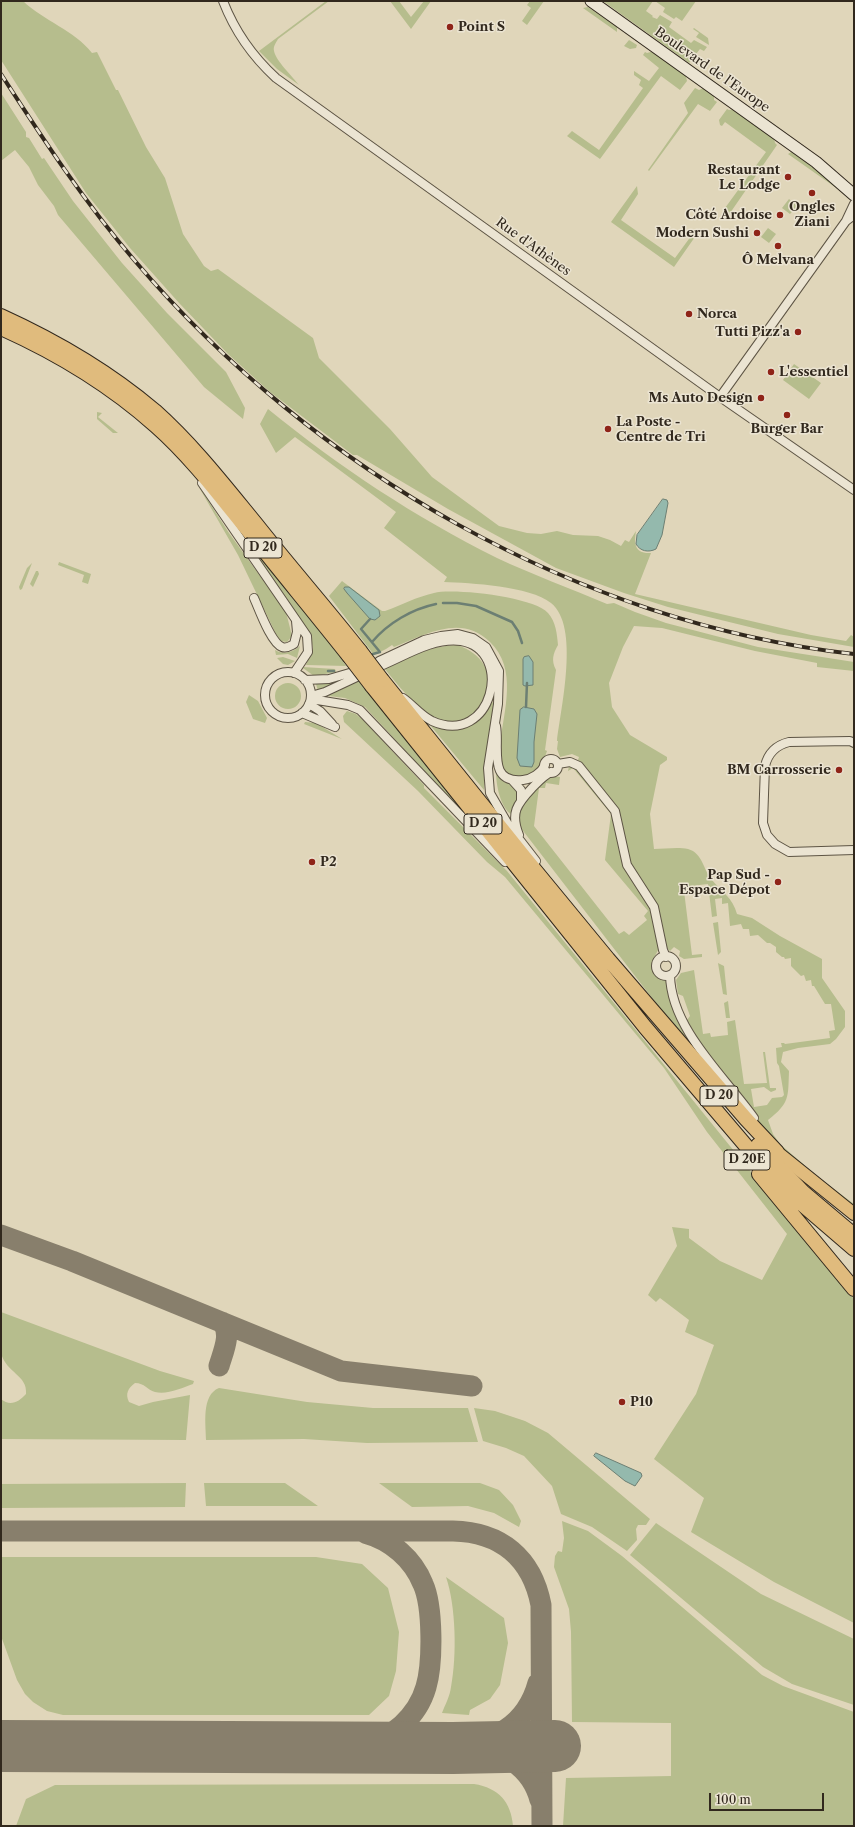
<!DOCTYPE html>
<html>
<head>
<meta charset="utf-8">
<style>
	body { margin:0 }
	#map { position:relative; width:855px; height:1827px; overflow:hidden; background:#e0d6ba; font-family:"Libre Caslon Text",serif }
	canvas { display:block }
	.frame { position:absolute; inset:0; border:2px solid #31281d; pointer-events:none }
	.scale { position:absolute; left:709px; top:1793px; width:115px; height:18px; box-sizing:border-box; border:2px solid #31281d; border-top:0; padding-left:5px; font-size:12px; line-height:14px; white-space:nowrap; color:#31281d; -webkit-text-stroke:3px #ebe4d2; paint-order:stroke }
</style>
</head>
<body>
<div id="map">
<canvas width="855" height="1827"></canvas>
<div class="frame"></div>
<div class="scale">100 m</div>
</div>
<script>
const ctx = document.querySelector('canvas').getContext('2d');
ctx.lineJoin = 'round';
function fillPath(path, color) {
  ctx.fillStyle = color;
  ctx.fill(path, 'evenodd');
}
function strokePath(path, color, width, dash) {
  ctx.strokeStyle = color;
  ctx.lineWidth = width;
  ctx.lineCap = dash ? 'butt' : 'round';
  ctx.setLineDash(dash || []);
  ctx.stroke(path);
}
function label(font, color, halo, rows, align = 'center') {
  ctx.font = font + ' "Libre Caslon Text",serif';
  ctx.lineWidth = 3;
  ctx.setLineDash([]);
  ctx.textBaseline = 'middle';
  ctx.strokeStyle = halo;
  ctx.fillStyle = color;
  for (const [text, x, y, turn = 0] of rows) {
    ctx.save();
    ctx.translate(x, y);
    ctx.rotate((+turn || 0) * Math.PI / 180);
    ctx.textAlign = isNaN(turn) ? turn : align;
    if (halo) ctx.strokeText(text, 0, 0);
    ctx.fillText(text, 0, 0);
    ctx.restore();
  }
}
const green = new Path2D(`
	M1,1H23C44,21 74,30 92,53L97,52L116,90H118L146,147L165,178L183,234L204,266L211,271L218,269L313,338L319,358L390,429L432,477L499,526L527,533L541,534L557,531L573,535L598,536L610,540L621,546L625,540L629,542L636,531C634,543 634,554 651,553L635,594L811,635L846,641L851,635L854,637V647L778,634L668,607L624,593L556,568L448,509L357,455H353L270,392L228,354L180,304L130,248L86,193L1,60Z
	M326,1H329L278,39C276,43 273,46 274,51C276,61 293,77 299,85L277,69L259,51Z
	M390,1H399L411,17L424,1H431L411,29Z
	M530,1H544L527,25L522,21L531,8L527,5Z
	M603,1H653L646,11L653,16L652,17L657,19L660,15L672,22L669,27L691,43L694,40L707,47L704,51L700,49L689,63Z
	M655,1H696L682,21L676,17L674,19L663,12L665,8Z
	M588,7L617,27V32L583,8Z
	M694,28L708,38L709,45L696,37L699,33L693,29Z
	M629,40L637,45L636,48L630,49L624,46Z
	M654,51L685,73L687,81L680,90L661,76L600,159L567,136L572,131L599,150L643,88L639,85L641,80L634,75V71L649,81L659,68L643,55L645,52L647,53Z
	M695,88L699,90L704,88L714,95V100L717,102L710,111L698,104L649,171L648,170L688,113L684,103Z
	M1,93L26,132V137L29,138L42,159L44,158L73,201L122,263L167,313L226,372L245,408L243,419L204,387L58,215L54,206L38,185L29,167L15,150L1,161Z
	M727,109L729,110L735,109L774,138L775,143L777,145L728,216L725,212V208L766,152L725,122L722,126L720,125L719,120Z
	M793,151L844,189L842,192L788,154Z
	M637,186L638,194L621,220L675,258L694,232L697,234L674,267L611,222Z
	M789,199L797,206L790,214L782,208Z
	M768,228L776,234L769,243L761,237Z
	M794,364L821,383L809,399L783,380Z
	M268,409C339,467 415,517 497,558C533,575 570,588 607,604L614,603L635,612L666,623L758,647L854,662V671L817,667V663L755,651L662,628L634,626L623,647L609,683L612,707L630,735L667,757V760L660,765L650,814L654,849C664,849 678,847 688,849C703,853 703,870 712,880C721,891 733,898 737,914L752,918L780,936L822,959V978L845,1011V1027L836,1039L830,1044L798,1048L783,1052L781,1062L789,1071C788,1097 790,1103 768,1120L773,1134L780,1144L818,1177L854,1204V1209L798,1166L769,1135L703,1048L687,1020L690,1016L683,996L678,994L676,980L681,973L694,970L703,1034L710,1033L711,1037L728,1035L727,1022L735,1020L744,1084L767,1083L763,1052H765L770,1088H776V1090L771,1092L764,1087L751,1089L754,1107L767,1105L772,1098L782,1097L784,1095L779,1066L777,1063L776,1048L782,1047L781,1043H784L785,1044L830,1038L829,1031L835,1030L831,1004H825L814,986H812L811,980L806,981L804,975L801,976L791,966V958L785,959L784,957H782L776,952V947L770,943H767L758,935L750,936L749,929H743L741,924L730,926L728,903L722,904V898L715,899L717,916L712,917L708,884L691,886V890L684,891L692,955L702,954V957L684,959L679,956L680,951L674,947L670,951L667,948L658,905L630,862L619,809L578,760L579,757L572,754L560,757L557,749L558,741H557C561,707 580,626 551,603C530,586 470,583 444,582L447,577L384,528L396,512L295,437L276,453L260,424Z
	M97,412L102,413L98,417L118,433H113L97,419Z
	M196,482L229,533L286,612L292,636L287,642L280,641L276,634L238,555Z
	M238,528L341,658L346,666L306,665L313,648L310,633L246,544Z
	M59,562L91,574L88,584L82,582L84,575L58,565Z
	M32,563L22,589L20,590L19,587L27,568Z
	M36,571H38L39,574L33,587L30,584Z
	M342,581L382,611H385C402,605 416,597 434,593C454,588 534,597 548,613C556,622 557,634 558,645C553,654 551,660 556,670L545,750L547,751C540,772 534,774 513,778C510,776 505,773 503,771C498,763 499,752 500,744C504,710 518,669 490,642C461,613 425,635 394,647L392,645L386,649L374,655L329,596Z
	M457,645C519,666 478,741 434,717C415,707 397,684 384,668C409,657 430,646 457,645Z
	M300,646L297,658L288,654L276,655L275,650C284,655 293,652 300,646Z
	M283,657L295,661L288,665L283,664L277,658Z
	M303,667L335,669L336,672L314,676L303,668Z
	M357,679L464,810L462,812L365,707L345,698L329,696V695Z
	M333,682L334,683L318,691L316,684Z
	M275 696a13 13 0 1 1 26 0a13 13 0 1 1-26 0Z
	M249,695L258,701L267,718L265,723L253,719L246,702Z
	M492,702L494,704L485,768L484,790L430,725C454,735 481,726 492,702Z
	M347,711L356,714L364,721L424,785V788L507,871L854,1299V1623L774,1582L691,1532L704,1498L654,1459L696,1394L714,1345L685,1332L689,1320L660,1298L656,1302L648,1295L677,1246L672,1227L689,1229V1238L720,1261L762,1280L787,1234L707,1132L664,1068L505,877L487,862L418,791L344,722L343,716Z
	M305,722L316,723L342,739L304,724Z
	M569,766L575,767L613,813L621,854L651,907L659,948L653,960L652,969L657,977L666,980L677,1018L687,1037L688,1042H686L517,823C518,817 519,810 521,805C526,792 546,774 560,777L559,785L546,783L545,788H539L534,826L619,934L624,931L629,935L647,920L644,916L648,911L605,860L611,814L573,768L568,771Z
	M496,771C502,781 513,784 519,794L512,815C500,807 496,785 496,771Z
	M718,922L721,952L718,955L713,923Z
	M718,963L724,966L727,995L723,994Z
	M728,1001L730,1018H726L724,1003Z
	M1,1312L160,1371L194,1381L193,1384C182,1388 167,1395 155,1392C147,1390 145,1383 135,1383C128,1388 125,1394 129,1402L139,1406L153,1402L190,1395L186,1440L1,1439V1399C10,1407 19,1402 26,1394C28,1375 6,1373 1,1353C0,1341 1,1325 1,1312Z
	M219,1388L307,1402L373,1408H468L478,1442L367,1443L304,1439L206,1440C206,1425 201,1395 219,1388Z
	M474,1408L495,1411L525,1421L548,1433L650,1519L646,1525H638L636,1529L637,1540L627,1551L592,1527L561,1514L552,1486L524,1456L506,1448L483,1441Z
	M186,1483L185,1507L1,1508V1484Z
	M204,1483H285L318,1506H206Z
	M379,1483H480L499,1490L513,1505L521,1521L519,1527L494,1513L468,1506L412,1507Z
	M562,1521L588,1531L622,1556L762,1675L783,1686L854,1712V1826H563L566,1778L671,1776V1723L572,1722L571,1632L569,1609L554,1567L555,1556L558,1551L562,1552L564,1538Z
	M656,1523L761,1594L854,1639V1705L792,1684L763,1667L630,1555Z
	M1,1557H316L362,1564L388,1588L399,1632L396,1671L389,1696L369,1715H63L47,1711L33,1702L25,1694L17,1680L1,1636Z
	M446,1577L504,1618L508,1643L500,1685L490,1699L470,1710L469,1715L442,1713C445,1705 450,1696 451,1687C457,1656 456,1606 446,1577Z
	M474,1784C499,1788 511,1802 513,1826H16L26,1799L55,1785Z`);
const water = new Path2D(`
	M663,499L667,500L668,503L662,535L656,549C648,553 640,551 636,544L637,535Z
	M345,587H349L379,610L380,616L375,620L370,619L347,593L344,589Z
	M529,656L533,662V685L525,686L523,685V659L524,657Z
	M524,707L534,709L537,714L534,742V762L532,767L520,766L517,758L520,710Z
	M596,1453L641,1473L642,1476L635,1486L625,1481L594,1456Z`);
const stream = new Path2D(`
	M443,603H457L476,606L512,622L518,631L522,643
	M370,619L361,629L380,652L373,654
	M372,642C388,623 412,609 436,604
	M328,671H334
	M526,707L527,683`);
const taxiway = new Path2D(`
	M1,1235L72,1261L341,1371L472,1386
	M219,1366C223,1352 232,1334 222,1322
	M1,1531H453C501,1532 532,1558 541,1605L542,1826
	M337,1748C361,1745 383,1742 402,1725C413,1715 422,1701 426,1687C433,1663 433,1606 423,1584C413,1559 391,1540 365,1533
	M453,1748C494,1740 526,1727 538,1683
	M469,1748C501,1747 532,1768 540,1800`);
const runway = new Path2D(`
	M1,1746L453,1748L555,1746`);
const street = new Path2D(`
	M223,1C235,32 252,56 276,78L720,397L854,490
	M854,204L846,221L854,215
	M720,397L846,221
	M202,483L307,636L308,652L294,673
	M254,598C259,609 271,643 282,647C287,649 290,646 294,644L297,632L296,621
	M379,661L424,640L441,636L458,634L473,638L486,647L499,671L498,704L488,768L490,793L509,826L536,861
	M383,665C406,655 435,637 461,641C515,650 493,748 432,721C420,715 413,705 403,698
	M265 695a23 23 0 1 1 46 0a23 23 0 1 1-46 0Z
	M305,680L329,679L353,672
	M311,696L325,692L357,677
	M311,699L348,705L360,710L505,862
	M309,704L320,711L332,724
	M302,713L335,727
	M496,726C500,747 487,784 523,780C532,779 541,773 545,765
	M854,743L850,741L789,742C777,745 768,753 765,766L763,823L767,835L775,844L789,852L854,850
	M544 766a7 7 0 1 1 14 0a7 7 0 1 1-14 0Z
	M558,764L570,762L579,766L615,811L627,865L654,907L663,950L666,957
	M512,780L521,790V800
	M519,835C510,813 517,804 532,788C538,782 543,776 551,772
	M656 966a10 10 0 1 1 20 0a10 10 0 1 1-20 0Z
	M670,975C671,1029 724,1076 754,1118`);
const secondary = new Path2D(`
	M591,1L816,162L854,195`);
const primary = new Path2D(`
	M777,1152L854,1214`);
const highway = new Path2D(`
	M1,316C56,341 109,372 155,411C193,445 224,485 256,524C290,567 326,608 360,651
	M1,328C57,353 110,385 156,426C190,456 218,493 246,528C280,571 315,613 349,656
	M382,680L524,857L608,959L746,1119L777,1152
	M372,686L645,1027L758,1160L797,1200L854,1249
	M758,1145L803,1192L854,1235
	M759,1174L854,1289`);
const rail = new Path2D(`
	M1,74C43,139 85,203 135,261C314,471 578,623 854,654`);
const highwayBridge = new Path2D(`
	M360,651L382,680
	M349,656L372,686`);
const markers = [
	[450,27,4,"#8f2418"],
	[788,177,4,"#8f2418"],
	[812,193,4,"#8f2418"],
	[780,215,4,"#8f2418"],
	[757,233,4,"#8f2418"],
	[778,246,4,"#8f2418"],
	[689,314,4,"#8f2418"],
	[798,332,4,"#8f2418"],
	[771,372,4,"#8f2418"],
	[761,398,4,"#8f2418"],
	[787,415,4,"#8f2418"],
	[608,429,4,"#8f2418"],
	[839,770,4,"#8f2418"],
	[312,862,4,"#8f2418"],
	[778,882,4,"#8f2418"],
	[622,1402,4,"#8f2418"]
];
const shields = [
	[263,548,38],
	[483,824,38],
	[719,1096,38],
	[747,1160,46]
];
const shieldNames = [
	["D 20",263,548],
	["D 20",483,824],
	["D 20",719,1096],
	["D 20E",747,1160]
];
const poiNames = [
	["Point S",458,27,"left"],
	["Restaurant",780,170],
	["Le Lodge",780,185],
	["Ongles",812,207,"center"],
	["Ziani",812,222,"center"],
	["Côté Ardoise",772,215],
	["Modern Sushi",749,233],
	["Ô Melvana",778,260,"center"],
	["Norca",697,314,"left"],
	["Tutti Pizz'a",790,332],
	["L'essentiel",779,372,"left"],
	["Ms Auto Design",753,398],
	["La Poste -",616,422,"left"],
	["Centre de Tri",616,437,"left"],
	["Burger Bar",787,429,"center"],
	["BM Carrosserie",831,770],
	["P2",320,862,"left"],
	["Pap Sud -",770,875],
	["Espace Dépot",770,890],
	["P10",630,1402,"left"]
];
const streetNames = [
	["Boulevard de l'Europe",712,70,35],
	["Rue d'Athènes",533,247,36]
];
fillPath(green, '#b6bd8d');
fillPath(water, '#94b9ad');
strokePath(water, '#6c7f73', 1);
strokePath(stream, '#6c7f73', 2.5);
strokePath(taxiway, '#887f6c', 21);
strokePath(runway, '#887f6c', 52);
strokePath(street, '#5d5444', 10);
strokePath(secondary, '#31281d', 13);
strokePath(primary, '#31281d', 14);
strokePath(highway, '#31281d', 16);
strokePath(street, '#ebe4d2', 8);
strokePath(secondary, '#ebe4d2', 11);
strokePath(primary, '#e0bb7d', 12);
strokePath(highway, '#e0bb7d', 14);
strokePath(rail, '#31281d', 4);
strokePath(rail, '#ebe4d2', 2.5, [8]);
strokePath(highwayBridge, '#31281d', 16, []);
strokePath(highwayBridge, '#e0bb7d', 14);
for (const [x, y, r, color] of markers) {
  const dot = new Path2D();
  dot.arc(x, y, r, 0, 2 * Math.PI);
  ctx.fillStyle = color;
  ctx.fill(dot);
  strokePath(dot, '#ebe4d2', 1.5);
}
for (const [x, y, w] of shields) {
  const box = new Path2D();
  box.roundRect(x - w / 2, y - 10, w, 20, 3);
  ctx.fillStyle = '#ebe4d2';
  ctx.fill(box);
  strokePath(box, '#31281d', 1);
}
label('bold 12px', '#31281d', null, shieldNames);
label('bold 13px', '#31281d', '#ebe4d2', poiNames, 'right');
label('13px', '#31281d', '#ebe4d2', streetNames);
</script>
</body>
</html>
